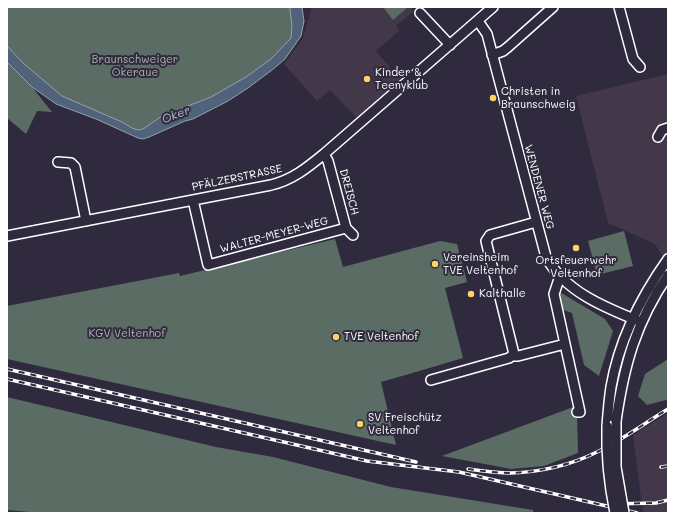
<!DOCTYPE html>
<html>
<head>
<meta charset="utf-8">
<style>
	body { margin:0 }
	#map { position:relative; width:675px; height:520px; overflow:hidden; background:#2f2a3d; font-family:Mali,sans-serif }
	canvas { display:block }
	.frame { position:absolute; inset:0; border:8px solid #fff; pointer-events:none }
</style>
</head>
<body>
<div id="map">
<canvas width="675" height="520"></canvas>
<div class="frame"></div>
</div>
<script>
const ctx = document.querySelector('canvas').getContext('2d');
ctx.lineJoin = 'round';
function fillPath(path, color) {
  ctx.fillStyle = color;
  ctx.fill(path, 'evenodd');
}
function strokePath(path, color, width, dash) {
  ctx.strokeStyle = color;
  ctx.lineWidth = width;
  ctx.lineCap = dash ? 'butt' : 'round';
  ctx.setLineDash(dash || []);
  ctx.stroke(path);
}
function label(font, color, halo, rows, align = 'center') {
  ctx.font = font + ' Mali,sans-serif';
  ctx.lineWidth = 4;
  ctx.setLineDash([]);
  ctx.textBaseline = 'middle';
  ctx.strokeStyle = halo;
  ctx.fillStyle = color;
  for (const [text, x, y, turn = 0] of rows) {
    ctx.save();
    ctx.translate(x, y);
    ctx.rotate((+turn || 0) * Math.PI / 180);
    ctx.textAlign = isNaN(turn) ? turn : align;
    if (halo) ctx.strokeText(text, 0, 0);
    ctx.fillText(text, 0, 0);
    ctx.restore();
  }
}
const built = new Path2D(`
	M312,7H411L413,12L396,26L399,31L376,51L400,79L357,118L330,90L317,101L284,64L303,38Z
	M668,74V265L655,244L608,223L576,96Z
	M668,413V513H643L633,435Z`);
const green = new Path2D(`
	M7,7H297L293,38L276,60L234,91L145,132L134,131L56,101L7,56Z
	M383,7H408L393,20Z
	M7,62L32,87L52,112L37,111L26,134L7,118Z
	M624,231L633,266L597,275L588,241Z
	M335,239L343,267L440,241L457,244L467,282L445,288L463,358L416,372L381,382L396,445L7,359V306L179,273L180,276Z
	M558,291L605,319L613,331L599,376L584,365L572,313L561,309Z
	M668,359V401L666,400L647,405L638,396L645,374Z
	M7,397L216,447L273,457L391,487L533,510V513H40L7,510Z
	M576,406L577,412L578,453L544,466L511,469L442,456Z`);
const water = new Path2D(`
	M290,7H302L304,21L301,36L285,59L272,70L248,88L228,101L193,119L185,121L149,137L143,139L138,138L96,119L56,104L32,87L7,62V46L23,63L62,96L122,122L132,128L138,130L143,129L162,116L211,97L246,77L271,59L291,38L292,26Z`);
const minor = new Path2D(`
	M619,7L633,59L640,67
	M420,13L450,45
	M478,21L487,34L546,257C565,292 606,308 641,322
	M492,55L503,51L508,47L553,7
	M658,137L662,130L668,128
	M324,154L328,161L346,228L353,235
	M58,162L71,163L75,167L86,221
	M193,200L208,265L346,228
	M7,236L271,185C292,180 307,168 324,154L493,7
	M565,344L580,412H577
	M512,356H518L565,344L554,294L560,276
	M431,380L509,358L514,354L486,241L490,235L536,222
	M616,421C624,365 636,322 668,275
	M607,426C608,413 609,400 611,387C619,340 641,297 668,259`);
const rail = new Path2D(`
	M7,369L416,462
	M7,379L367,461L459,472L637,513
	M661,467L668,466
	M468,469C482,471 497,473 511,473C540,472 571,465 597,452C622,440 645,423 668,409
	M610,504L656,503L668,500`);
const minorBridge = new Path2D(`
	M616,421V467L624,513
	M607,426C606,456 609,484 615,513`);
const markers = [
	[367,79,4,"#ffd166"],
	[493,98,4,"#ffd166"],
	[576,248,4,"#ffd166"],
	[435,264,4,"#ffd166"],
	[471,294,4,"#ffd166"],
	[336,337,4,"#ffd166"],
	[360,424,4,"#ffd166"]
];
const parkNames = [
	["Braunschweiger",135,60],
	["Okeraue",135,73],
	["KGV Veltenhof",127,334]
];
const poiNames = [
	["Kinder &",375,73],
	["Teenyklub",375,86],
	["Christen in",501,92],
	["Braunschweig",501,105],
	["Vereinsheim",443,258],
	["TVE Veltenhof",443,271],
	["Ortsfeuerwehr",576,261,"center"],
	["Veltenhof",576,274,"center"],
	["Kalthalle",479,294],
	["TVE Veltenhof",344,337],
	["SV Freischütz",368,418],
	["Veltenhof",368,431]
];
const streetNames = [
	["PFÄLZERSTRASSE",237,178,-12],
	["WENDENER WEG",539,187,75],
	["DREISCH",349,192,75],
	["WALTER-MEYER-WEG",274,235,-15]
];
const waterNames = [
	["Oker",176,115,-21]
];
fillPath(built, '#42384a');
fillPath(green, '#5b6c64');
fillPath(water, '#50637b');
strokePath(water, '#96a1b0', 1);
strokePath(minor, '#fff', 12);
strokePath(minor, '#2f2a3d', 9);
strokePath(rail, '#fff', 3.5);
strokePath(rail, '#2f2a3d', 2, [6]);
strokePath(minorBridge, '#fff', 12, []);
strokePath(minorBridge, '#2f2a3d', 9);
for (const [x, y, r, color] of markers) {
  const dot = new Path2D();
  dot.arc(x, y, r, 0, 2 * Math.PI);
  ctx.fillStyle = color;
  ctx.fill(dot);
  strokePath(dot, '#2f2a3d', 1.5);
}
label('11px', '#adb6b2', '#2f2a3d', parkNames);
label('11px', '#fff', '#2f2a3d', poiNames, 'left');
label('11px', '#fff', '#2f2a3d', streetNames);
label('italic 12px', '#b0b9c4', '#2f2a3d', waterNames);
</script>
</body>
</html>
